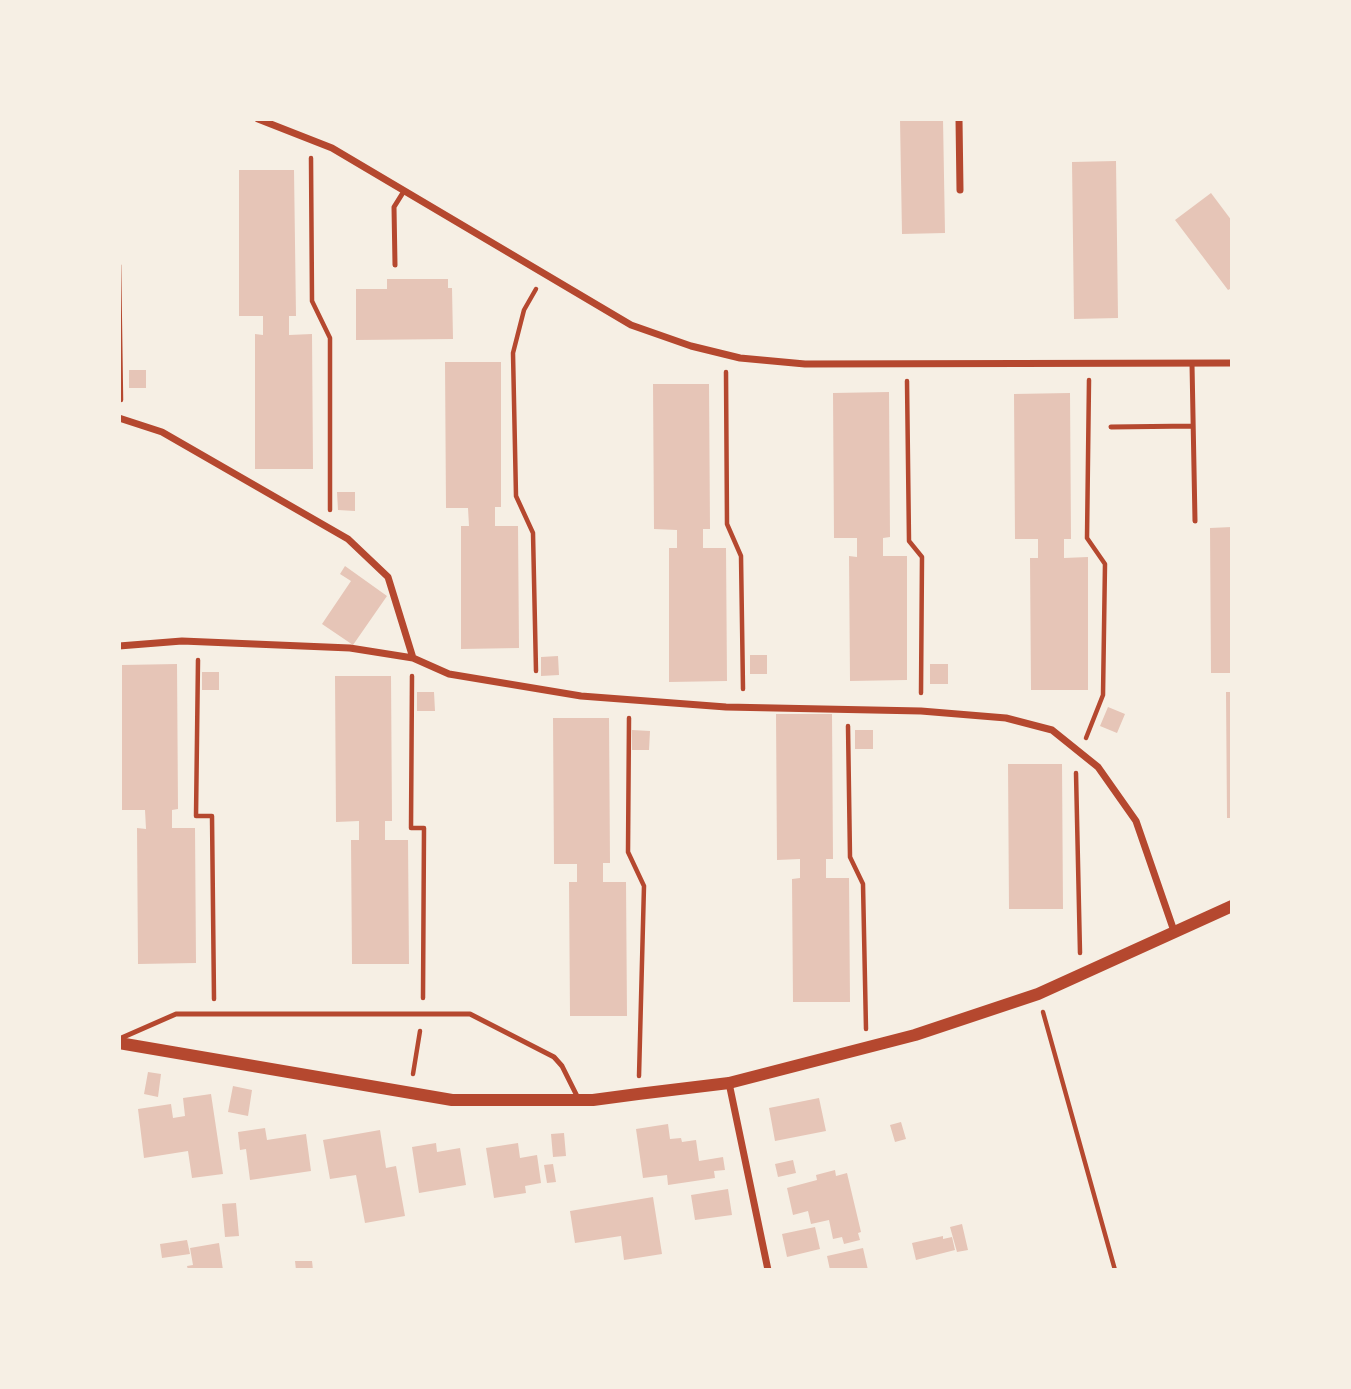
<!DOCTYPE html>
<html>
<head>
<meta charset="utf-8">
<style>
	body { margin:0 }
	#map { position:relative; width:1351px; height:1389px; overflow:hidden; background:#f6efe4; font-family:Montserrat,sans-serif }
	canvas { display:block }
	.frame { position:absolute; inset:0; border:121px solid #f6efe4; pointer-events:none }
</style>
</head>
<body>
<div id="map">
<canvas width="1351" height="1389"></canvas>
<div class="frame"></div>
</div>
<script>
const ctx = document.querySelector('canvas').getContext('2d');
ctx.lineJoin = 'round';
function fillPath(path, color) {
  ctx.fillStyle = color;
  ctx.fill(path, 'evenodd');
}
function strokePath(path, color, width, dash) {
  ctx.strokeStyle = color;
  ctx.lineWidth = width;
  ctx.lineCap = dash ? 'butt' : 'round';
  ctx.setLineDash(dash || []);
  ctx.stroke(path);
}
const building = new Path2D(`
	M900,119H943L945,233L902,234Z
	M1116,161L1118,318L1074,319L1072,162Z
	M239,170H294L296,316H289V335L312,334L313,469H255V334L263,335V316H239Z
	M1211,193L1232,221V288L1228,290L1175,220Z
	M387,279H448V288H452L453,339L356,340V289H387Z
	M445,362H501V507H495V526H518L519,648L461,649V526H469L468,508H446Z
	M129,370H146V388H129Z
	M653,384H709L710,529H703V548H726L727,681L669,682V548H677V530L654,529Z
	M889,392L890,537L883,538V556H907V680L850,681L849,556L857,557V538H834L833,393Z
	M1070,393L1071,539H1064V558L1088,557V690H1031L1030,558H1038V539H1015L1014,394Z
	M337,492H355V511L338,510Z
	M1232,527V673H1211L1210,528Z
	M345,566L387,596L353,645L322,624L351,581L340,574Z
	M750,655H767V674H750Z
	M558,656L559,675L541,676V657Z
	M177,664L178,809L172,810V828H195L196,963L138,964L137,828L146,829L145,810H122V665Z
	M930,664H948V684H930Z
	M202,672H219V690H202Z
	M335,676H391L392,821H385V840H408L409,964H352L351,840H359V821L336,822Z
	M417,692H434L435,711H417Z
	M1226,692H1232V818H1227Z
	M1108,707L1125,714L1117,733L1100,726Z
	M776,714H832L833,859H826V878H849L850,1002H793L792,879L800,878V859L777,860Z
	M553,718H609L610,863H603V882H626L627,1016H570L569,882H577V864H554Z
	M632,730L650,731L649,750H632Z
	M855,730H873V749H855Z
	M1008,764H1062L1063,909H1009Z
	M148,1072L161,1074L158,1097L144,1094Z
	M233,1086L252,1090L248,1116L228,1112Z
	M211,1094L223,1174L192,1178L188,1151L144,1158L138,1109L171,1104L173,1118L185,1116L183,1098Z
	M819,1098L826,1131L775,1141L769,1108Z
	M901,1122L906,1139L895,1142L890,1125Z
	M668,1124L670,1139L681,1138L682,1142L696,1140L699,1161L723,1157L725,1170L714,1171L715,1178L668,1185L667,1175L643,1178L636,1129Z
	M265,1128L267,1140L306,1134L311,1171L250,1180L246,1149L240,1150L238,1132Z
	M380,1130L386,1168L396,1166L405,1216L365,1223L356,1175L330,1179L323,1140Z
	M564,1133L566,1156L553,1157L551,1134Z
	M436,1143L437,1152L460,1148L466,1185L419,1193L412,1147Z
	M518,1143L520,1158L537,1155L541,1183L525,1186L526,1193L494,1198L486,1148Z
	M793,1160L796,1173L778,1177L775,1164Z
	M553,1164L556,1182L547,1183L544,1165Z
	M835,1170L836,1176L847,1173L861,1232L858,1233L860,1240L844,1244L842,1237L833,1239L829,1220L811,1224L808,1211L793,1215L787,1188L817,1180L816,1175Z
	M728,1189L732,1215L695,1220L691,1195Z
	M653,1197L662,1254L624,1260L621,1236L575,1243L570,1211Z
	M236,1203L239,1236L225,1237L222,1204Z
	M962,1224L968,1250L957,1252L950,1227Z
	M815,1227L820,1249L787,1257L782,1234Z
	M943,1236V1239L952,1237L955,1250L916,1260L912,1243Z
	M187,1240L190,1254L162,1258L160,1244Z
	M219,1243L223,1270H188L187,1266L193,1265L190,1248Z
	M863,1248L868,1270H830L827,1256Z
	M295,1261H312L313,1270H296Z`);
const path = new Path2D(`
	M311,158L312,301L330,338V510
	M119,265L121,400
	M536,289L524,310L513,353L516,496L533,533L536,671
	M726,372L727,524L741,556L743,689
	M907,381L909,541L922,557L921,693
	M198,660L196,816H212L214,999
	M412,676L411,828H424L423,998
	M629,718L628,852L644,886L639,1076
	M848,726L850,857L863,884L866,1029
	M1086,738L1103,695L1105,564L1087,538L1089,380
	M1076,773L1080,953
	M1043,1012L1115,1270
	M413,1074L420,1031`);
const service = new Path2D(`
	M395,265L394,207L404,191
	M1192,364L1195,521
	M1111,427L1193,426
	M119,1039L176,1014H470L554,1057L562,1066L579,1100`);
const minor = new Path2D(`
	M258,119L332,148L631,325L691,346L740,358L805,364L1232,363
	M959,119L960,190
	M119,418L162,432L348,539L388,577L413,658
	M119,646L182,641L350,648L413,658L449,674L581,696L726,707L921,711L1006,718L1052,730L1098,767L1136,821L1174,931
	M729,1083L768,1270`);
const tertiary = new Path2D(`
	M119,1043L452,1100H593L638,1094L729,1083L915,1035L1038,994L1232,906`);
fillPath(building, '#e6c5b7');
strokePath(path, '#b5482f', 4.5);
strokePath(service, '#b5482f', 5);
strokePath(minor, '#b5482f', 7);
strokePath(tertiary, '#b5482f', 12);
</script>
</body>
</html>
